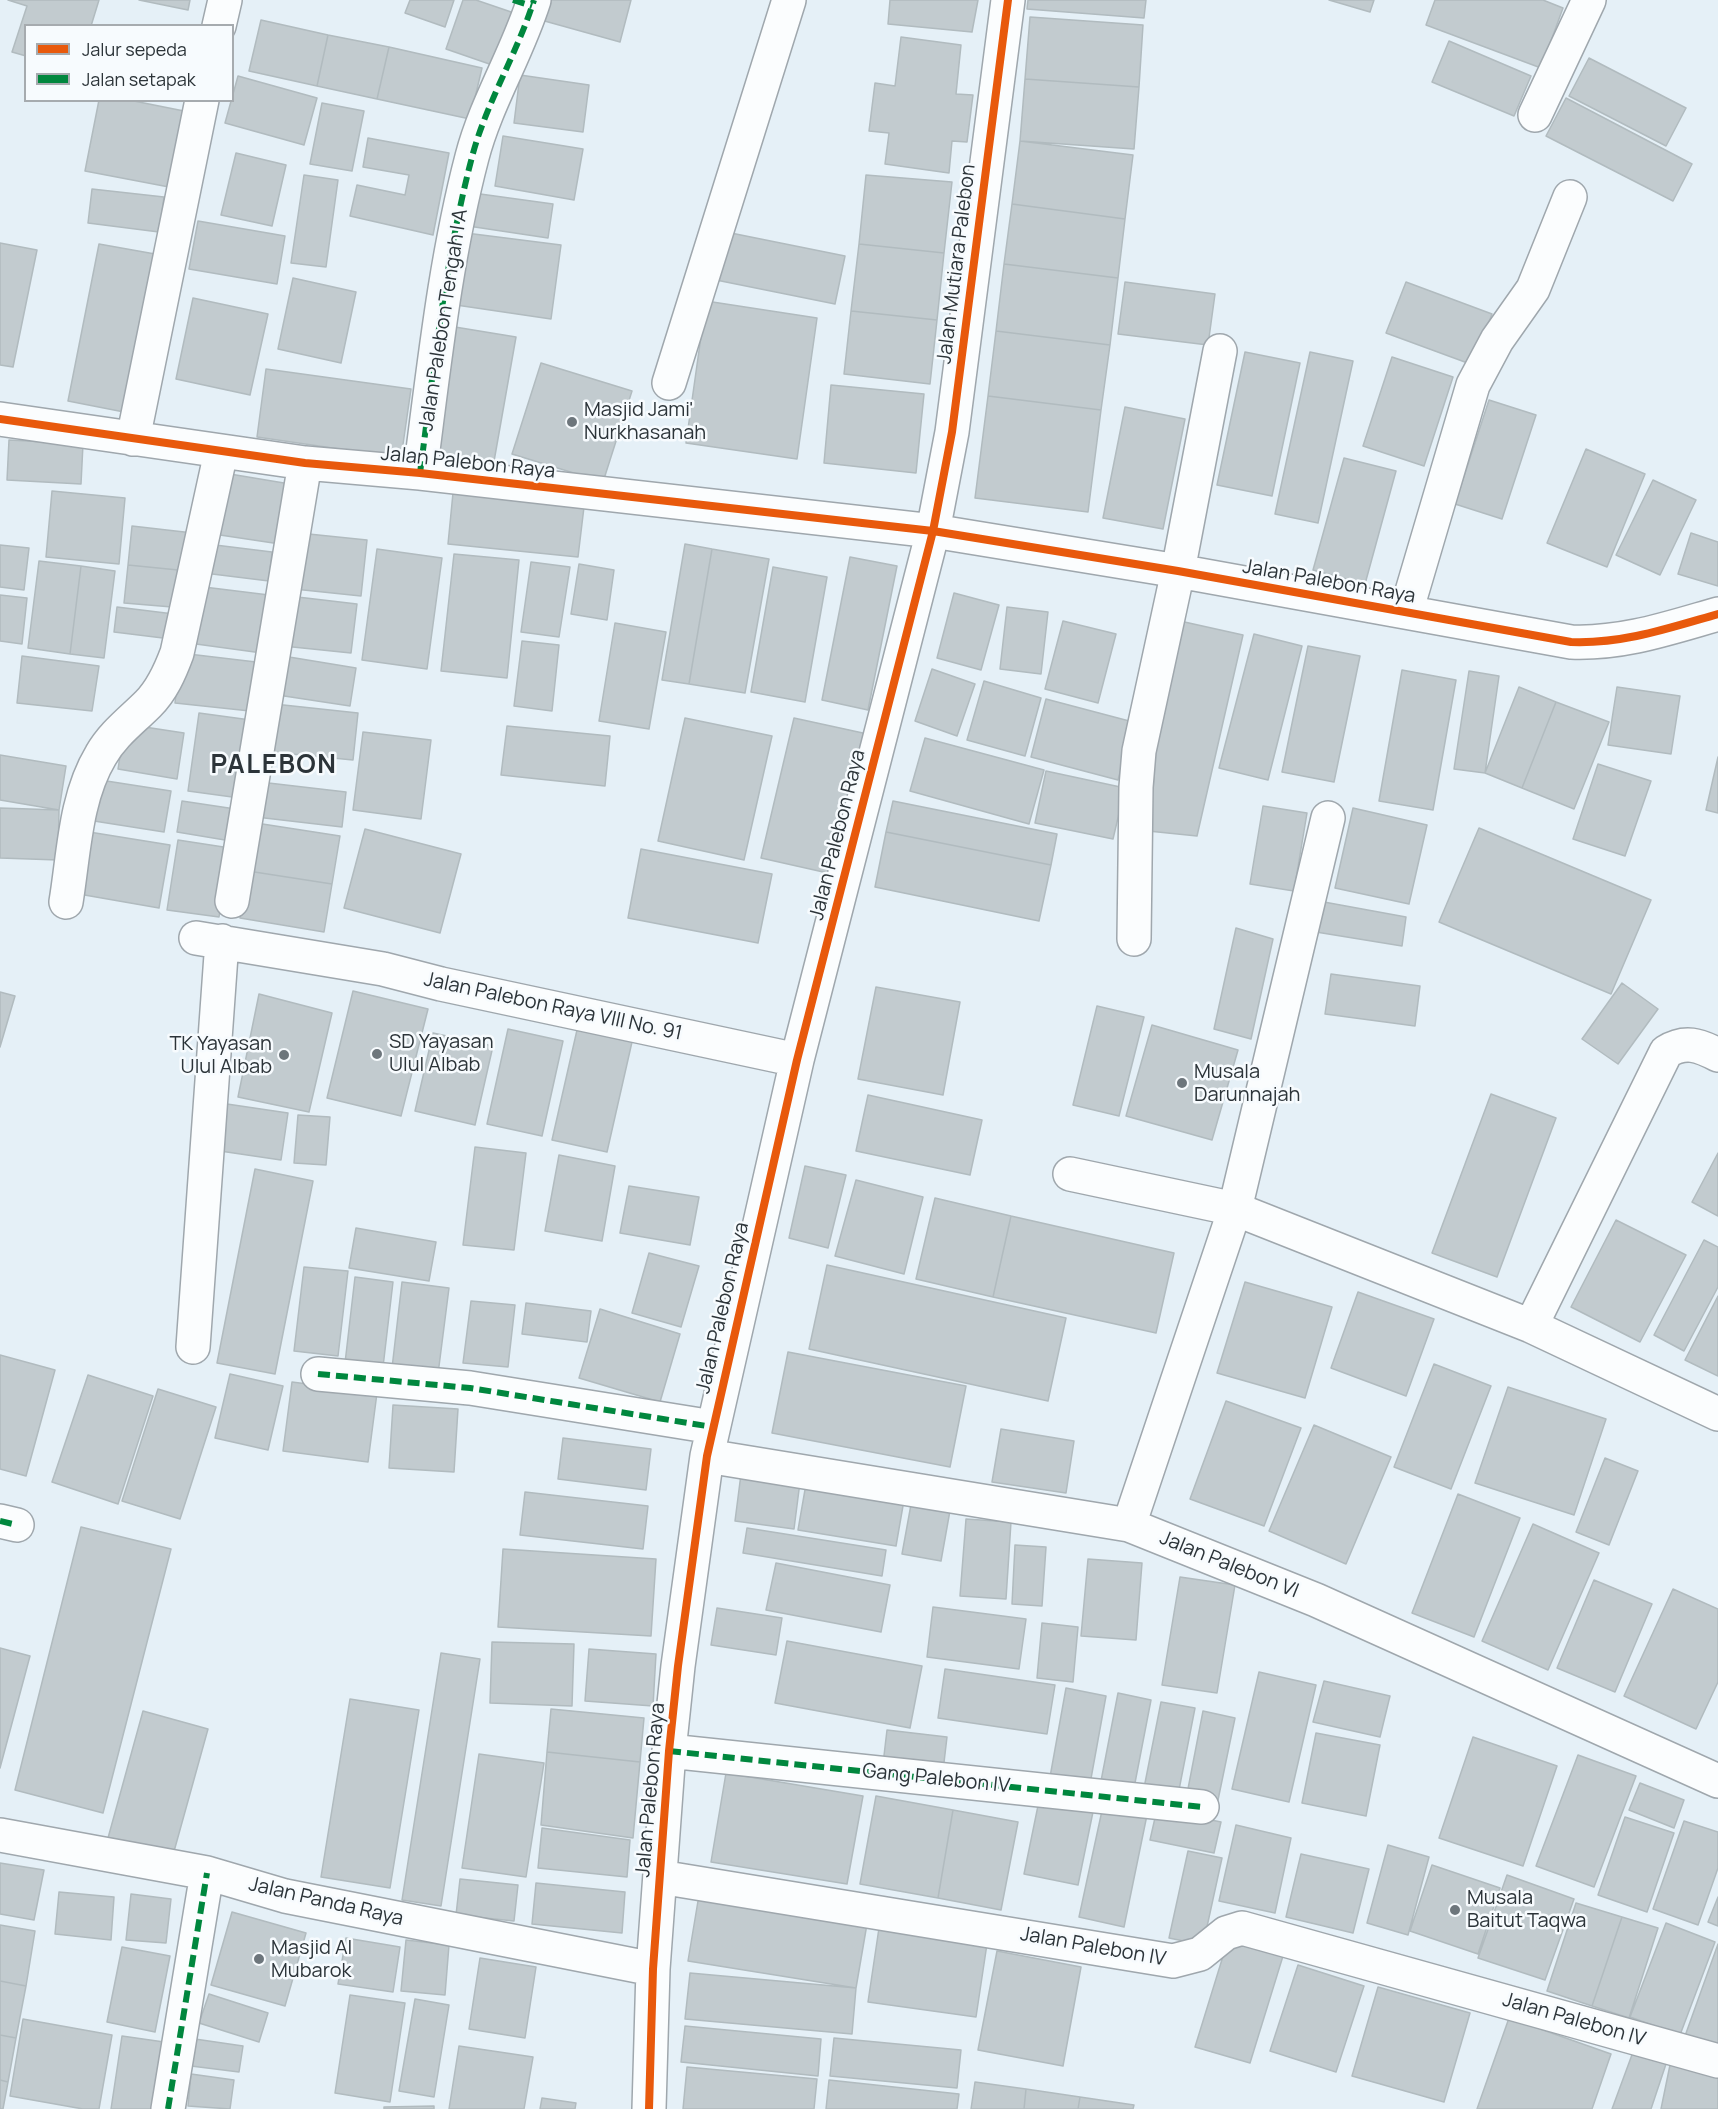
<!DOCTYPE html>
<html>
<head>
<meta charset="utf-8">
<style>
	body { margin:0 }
	#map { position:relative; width:1718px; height:2109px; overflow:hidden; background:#e5f0f7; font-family:Manrope,sans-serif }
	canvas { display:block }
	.legend { position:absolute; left:24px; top:24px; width:210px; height:78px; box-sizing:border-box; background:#f7fbfe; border:2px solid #a6abaf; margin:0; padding:8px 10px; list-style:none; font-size:18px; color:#2c3439 }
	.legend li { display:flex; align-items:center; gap:12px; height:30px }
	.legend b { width:30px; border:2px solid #a6abaf }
</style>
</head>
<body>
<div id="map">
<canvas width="1718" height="2109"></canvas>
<ul class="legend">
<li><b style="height:8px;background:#e8590c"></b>Jalur sepeda</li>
<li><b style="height:8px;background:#00873e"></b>Jalan setapak</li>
</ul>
</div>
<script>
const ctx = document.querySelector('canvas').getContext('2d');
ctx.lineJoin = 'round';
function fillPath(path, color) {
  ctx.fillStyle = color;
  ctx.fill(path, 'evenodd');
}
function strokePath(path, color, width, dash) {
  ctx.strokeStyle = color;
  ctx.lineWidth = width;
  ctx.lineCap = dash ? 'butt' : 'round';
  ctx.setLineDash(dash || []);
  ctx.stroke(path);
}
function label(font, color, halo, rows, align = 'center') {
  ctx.font = font + ' Manrope,sans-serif';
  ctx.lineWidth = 5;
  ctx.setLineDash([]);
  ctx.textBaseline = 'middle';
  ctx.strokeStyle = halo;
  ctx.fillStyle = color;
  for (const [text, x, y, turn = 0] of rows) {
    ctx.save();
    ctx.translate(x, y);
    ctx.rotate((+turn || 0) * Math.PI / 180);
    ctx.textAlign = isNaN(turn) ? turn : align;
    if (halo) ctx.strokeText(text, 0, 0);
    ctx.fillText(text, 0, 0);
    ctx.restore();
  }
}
const building = new Path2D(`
	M8,0H99L91,26H26V56L12,52L27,6Z
	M139,0H190L188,10Z
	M410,0H454L445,27L405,13Z
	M463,0H476L520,15L501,68L446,49Z
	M546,0H631L620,42L541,20Z
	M890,0H978L972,32L888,24Z
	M1028,0H1146L1144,18L1027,9Z
	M1329,0H1374L1370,12Z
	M1435,0H1543L1563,8L1541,68L1426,25Z
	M1030,17L1143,25L1139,87L1025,79Z
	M261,20L328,35L317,86L249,71Z
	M328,35L389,47L377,99L317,86Z
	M901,37L961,45L956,94L973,95L967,142L952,141L949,173L885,164L889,133L869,131L875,83L895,86Z
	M1449,41L1531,76L1514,116L1432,82Z
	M389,47L482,68L470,119L377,99Z
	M1589,58L1686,108L1666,146L1569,96Z
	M520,75L589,85L583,132L514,123Z
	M238,76L317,98L304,145L225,123Z
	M1025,79L1139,87L1134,149L1020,141Z
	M1566,98L1692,164L1673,201L1546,136Z
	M99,100H129L184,111L169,187L85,171Z
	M322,103L364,111L352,171L310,164Z
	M503,136L583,149L574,200L495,186Z
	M368,138L449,153L433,235L350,216L357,185L405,195L409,175L363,167Z
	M1020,141L1133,155L1125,219L1012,204Z
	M236,153L286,165L272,226L221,215Z
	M304,175L338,180L326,267L291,263Z
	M866,175L952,182L944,253L859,244Z
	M92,189L164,197L159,232L88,223Z
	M473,193L553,204L548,238L468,226Z
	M1012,204L1125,219L1118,278L1004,264Z
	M198,221L285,236L277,284L189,269Z
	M726,232L845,256L835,304L716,280Z
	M466,233L561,245L551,319L456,305Z
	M0,243L37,250L13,367L0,365Z
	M99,244L155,254L124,412L68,401Z
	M859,244L944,253L937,320L851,311Z
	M1004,264L1118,278L1110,345L996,331Z
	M293,278L356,292L341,363L278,349Z
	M1125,282L1215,294L1208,345L1118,334Z
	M1406,282L1492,314L1473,365L1386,333Z
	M193,298L268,314L250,395L176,379Z
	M706,301L817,318L797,459L686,443Z
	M851,311L937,320L930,384L844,374Z
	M455,327L516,337L493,467L432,456Z
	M996,331L1110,345L1101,410L988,396Z
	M1245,352L1300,363L1272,496L1217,485Z
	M1310,352L1353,361L1318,523L1275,514Z
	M1392,357L1453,377L1424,466L1363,446Z
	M541,363L632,391L603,482L512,454Z
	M266,369L411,389L401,458L257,437Z
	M831,385L924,394L916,473L824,463Z
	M988,396L1101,410L1088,512L975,498Z
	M1489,400L1536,415L1502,519L1455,504Z
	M1125,407L1185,419L1163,529L1103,518Z
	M9,440L83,444L81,484L7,480Z
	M1586,449L1645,474L1607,567L1547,543Z
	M1344,458L1396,471L1365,584L1313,570Z
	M230,474L290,484L280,544L220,535Z
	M1653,480L1696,500L1660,575L1616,555Z
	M52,491L125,498L119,564L46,557Z
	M453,493L584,507L578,557L448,544Z
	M132,526L193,533L188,571L128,565Z
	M299,533L367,540L361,596L294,589Z
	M1691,533L1718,542V586L1678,574Z
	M207,544L272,552L269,581L204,573Z
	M685,544L712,549L689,684L662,680Z
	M0,545L29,548L24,590L0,587Z
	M377,549L442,558L427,669L362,660Z
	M712,549L769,559L745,693L689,684Z
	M454,554L519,560L507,678L441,671Z
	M850,557L897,566L868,710L822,700Z
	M39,561L81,566L70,654L28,648Z
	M531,562L570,567L559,637L521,632Z
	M579,564L614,570L607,620L571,614Z
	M128,565L188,571L184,608L124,603Z
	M81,566L115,571L104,658L70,654Z
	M773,567L827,577L805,702L751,692Z
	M204,587L269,595L262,653L196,644Z
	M954,593L999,605L981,670L937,658Z
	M0,595L27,598L22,644L0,641Z
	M289,596L357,604L351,653L283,646Z
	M117,607L174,614L171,639L114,632Z
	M1007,607L1048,612L1041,674L1000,669Z
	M1063,621L1116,634L1098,703L1045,689Z
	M1180,621L1243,635L1197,836L1148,831L1154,778L1146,767Z
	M615,623L666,632L649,729L599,721Z
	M1254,634L1302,646L1268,780L1219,768Z
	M522,641L559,645L552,711L514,706Z
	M1308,646L1360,656L1334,782L1282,772Z
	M180,653L256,662L250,711L175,703Z
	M277,655L356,668L350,706L271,694Z
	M22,656L99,666L92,711L17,703Z
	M932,669L975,684L957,736L915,721Z
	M1402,670L1456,680L1433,810L1379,801Z
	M1469,671L1499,676L1485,773L1454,769Z
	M984,681L1041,698L1025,756L967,740Z
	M1519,687L1556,702L1522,788L1485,773Z
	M1617,687L1680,696L1671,754L1608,745Z
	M1046,699L1133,722L1118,780L1031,757Z
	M1556,702L1609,722L1574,809L1522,788Z
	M265,703L358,713L353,760L261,751Z
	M199,713L258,721L247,799L188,791Z
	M685,718L772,736L744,860L658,841Z
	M794,718L872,735L841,876L761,858Z
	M125,724L184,733L177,779L118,769Z
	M507,726L610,736L605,786L501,775Z
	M363,732L431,740L421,819L353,810Z
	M925,738L1044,770L1029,824L910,791Z
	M0,755L66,766L59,810L0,800Z
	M1718,757V813L1706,810Z
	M1598,764L1651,781L1625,856L1573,839Z
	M1046,771L1125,788L1113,839L1035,823Z
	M100,780L171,791L164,832L94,821Z
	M260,782L346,792L342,827L256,817Z
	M182,801L242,810L237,842L177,832Z
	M893,801L1057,834L1051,865L886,832Z
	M1263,806L1307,813L1294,891L1250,884Z
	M0,808L59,810L58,860L0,858Z
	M1353,808L1427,825L1409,904L1335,888Z
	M256,823L340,836L332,884L248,871Z
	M1479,828L1651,900L1611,994L1439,922Z
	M365,829L461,854L440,933L344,908Z
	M83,831L170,845L159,908L73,893Z
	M886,832L1051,865L1039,921L875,887Z
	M178,840L230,848L219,917L167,910Z
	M641,849L772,874L758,943L628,918Z
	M248,871L332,884L324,932L240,918Z
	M1324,902L1406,917L1402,946L1316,932Z
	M1236,928L1273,939L1251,1039L1214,1029Z
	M1331,974L1420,986L1415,1026L1325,1014Z
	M1622,983L1658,1009L1618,1064L1582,1039Z
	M876,987L960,1002L943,1095L858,1079Z
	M353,991L428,1009L401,1116L327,1098Z
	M0,992L15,996L0,1047Z
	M259,994L332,1013L309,1112L238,1097Z
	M1097,1006L1144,1017L1119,1116L1073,1105Z
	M1152,1025L1238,1050L1212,1140L1126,1116Z
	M508,1029L563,1041L542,1136L487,1124Z
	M577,1030L632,1042L607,1152L552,1140Z
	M433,1033L493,1046L475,1125L415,1111Z
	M1491,1094L1556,1118L1497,1277L1432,1253Z
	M868,1095L982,1120L970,1175L856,1151Z
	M227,1104L288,1113L281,1160L220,1151Z
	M298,1115L330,1117L326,1165L294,1163Z
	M475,1147L526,1153L514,1250L463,1245Z
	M1718,1153V1216L1692,1202Z
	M559,1155L615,1166L602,1241L545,1231Z
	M805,1166L846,1175L828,1248L789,1238Z
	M255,1169L313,1181L275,1374L217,1363Z
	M856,1180L923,1197L904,1274L835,1256Z
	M629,1186L699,1197L690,1245L620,1233Z
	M935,1198L1011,1216L993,1297L916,1279Z
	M1011,1216L1174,1253L1156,1333L993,1297Z
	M1616,1220L1686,1255L1640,1342L1571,1307Z
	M356,1228L436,1242L429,1281L349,1268Z
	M1704,1240L1718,1247V1287L1684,1351L1654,1335Z
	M649,1253L699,1266L681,1327L632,1313Z
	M827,1265L1066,1318L1048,1401L809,1349Z
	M304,1267L348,1271L338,1356L294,1351Z
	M355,1277L393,1282L383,1367L345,1363Z
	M402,1282L449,1288L438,1374L392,1368Z
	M1245,1282L1332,1307L1305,1398L1217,1373Z
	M1358,1292L1434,1319L1406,1396L1331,1368Z
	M1718,1296V1376L1685,1360Z
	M471,1301L515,1305L508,1367L463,1363Z
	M526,1303L591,1311L587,1342L522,1334Z
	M600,1309L680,1334L660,1402L579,1378Z
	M788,1352L966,1386L950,1467L772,1433Z
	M0,1355L55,1370L26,1476L0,1469Z
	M1434,1364L1491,1386L1451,1489L1394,1467Z
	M230,1374L283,1386L268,1450L215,1438Z
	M88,1375L153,1396L118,1504L52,1482Z
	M292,1382L377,1393L368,1462L283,1451Z
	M1508,1387L1606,1419L1574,1515L1475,1483Z
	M158,1389L216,1407L180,1519L122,1501Z
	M1226,1401L1301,1428L1264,1526L1190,1499Z
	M393,1405L458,1409L454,1472L389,1468Z
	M1314,1425L1391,1457L1346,1564L1269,1531Z
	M1001,1429L1074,1441L1066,1493L992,1482Z
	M563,1438L651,1449L646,1490L558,1479Z
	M1605,1458L1638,1471L1609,1545L1576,1532Z
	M741,1474L800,1482L794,1529L735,1521Z
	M806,1484L904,1500L896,1546L798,1530Z
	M525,1492L648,1506L643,1549L520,1535Z
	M1458,1494L1520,1518L1474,1637L1412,1613Z
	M912,1499L951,1505L941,1561L902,1554Z
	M966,1519L1011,1522L1006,1599L960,1596Z
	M1533,1524L1599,1553L1548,1670L1482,1641Z
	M81,1527L171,1549L103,1813L15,1790Z
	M747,1528L886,1550L882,1576L743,1553Z
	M1015,1545L1046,1547L1042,1606L1012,1604Z
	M503,1549L656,1559L651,1636L498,1627Z
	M1088,1559L1142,1563L1136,1640L1081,1636Z
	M776,1563L890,1585L881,1632L766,1610Z
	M1180,1577L1235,1585L1217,1693L1162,1685Z
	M1594,1580L1652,1604L1615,1692L1557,1668Z
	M1673,1589L1718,1609V1682L1696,1729L1624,1696Z
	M933,1607L1026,1619L1019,1669L927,1657Z
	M717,1608L782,1618L776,1655L711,1645Z
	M1042,1623L1078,1627L1073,1682L1037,1678Z
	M787,1641L922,1666L910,1728L775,1703Z
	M492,1642L574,1644L572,1706L490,1703Z
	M0,1648L30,1656L0,1768Z
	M589,1649L656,1654L653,1706L585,1701Z
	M441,1653L480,1659L441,1906L402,1900Z
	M945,1669L1055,1685L1047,1734L938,1718Z
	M1259,1672L1316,1685L1289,1802L1232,1789Z
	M1324,1681L1390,1696L1380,1737L1313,1722Z
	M1066,1688L1106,1696L1090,1784L1050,1777Z
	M1118,1693L1151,1700L1134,1788L1101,1781Z
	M350,1699L419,1710L390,1888L321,1877Z
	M1161,1702L1195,1708L1178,1795L1144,1788Z
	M551,1709L644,1718L640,1762L547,1752Z
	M143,1711L208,1729L173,1855L108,1838Z
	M1203,1711L1235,1718L1218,1800L1187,1794Z
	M887,1730L947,1737L943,1771L883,1764Z
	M1316,1733L1380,1745L1366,1816L1302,1803Z
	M1473,1737L1557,1766L1523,1866L1439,1838Z
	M547,1752L640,1762L633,1838L541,1825Z
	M479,1754L544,1763L526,1877L462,1868Z
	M1578,1755L1636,1776L1594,1887L1536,1866Z
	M726,1773L863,1796L847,1884L711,1862Z
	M1640,1783L1684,1800L1674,1828L1629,1810Z
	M876,1796L953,1810L938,1898L860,1884Z
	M1040,1796L1094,1807L1078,1885L1024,1874Z
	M1103,1806L1147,1815L1124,1927L1079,1917Z
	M1157,1809L1221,1822L1214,1853L1150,1840Z
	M953,1810L1018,1822L1001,1910L938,1898Z
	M1625,1817L1674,1833L1647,1912L1598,1895Z
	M1684,1821L1718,1832V1868L1698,1925L1653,1909Z
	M1236,1825L1291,1838L1275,1913L1219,1901Z
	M542,1828L630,1840L627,1877L538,1868Z
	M1388,1845L1429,1857L1408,1935L1367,1923Z
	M1188,1851L1222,1858L1203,1945L1169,1938Z
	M1301,1854L1369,1869L1353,1933L1286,1917Z
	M0,1863L44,1870L34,1920L0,1914Z
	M1432,1865L1500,1888L1478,1954L1410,1931Z
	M1507,1875L1574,1899L1545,1980L1478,1958Z
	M460,1879L518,1885L514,1921L456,1915Z
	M536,1883L625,1892L622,1933L532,1924Z
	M59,1892L114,1897L111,1940L55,1934Z
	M131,1894L171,1899L166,1943L126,1940Z
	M699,1895L867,1924L856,1988L688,1961Z
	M1718,1897V1926L1708,1922Z
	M1576,1903L1622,1917L1592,2006L1547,1991Z
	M232,1912L306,1933L285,2006L211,1985Z
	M1622,1917L1658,1928L1629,2018L1592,2006Z
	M1666,1923L1715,1942L1680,2035L1630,2017Z
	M0,1925L35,1931L26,1986L0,1981Z
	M879,1928L987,1944L976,2017L868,2002Z
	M346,1938L400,1947L393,1992L338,1984Z
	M406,1940L449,1945L445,1995L401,1991Z
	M1228,1940L1283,1956L1250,2063L1195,2047Z
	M1718,1944V2048L1685,2036Z
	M122,1947L170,1956L155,2032L107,2022Z
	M997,1951L1081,1967L1063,2066L978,2050Z
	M480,1958L536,1967L525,2038L469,2029Z
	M1298,1965L1364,1986L1336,2072L1270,2051Z
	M690,1973L856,1988L852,2034L685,2019Z
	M0,1981L26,1986L16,2038L0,2035Z
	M1378,1987L1470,2013L1444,2102L1352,2076Z
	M209,1994L268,2013L259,2042L199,2023Z
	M350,1995L405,2003L390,2102L335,2093Z
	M415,1999L449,2005L434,2097L399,2091Z
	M1509,2018L1611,2054L1592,2109H1477Z
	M23,2019L112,2035L99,2109H83L10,2096Z
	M685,2026L821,2039L818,2076L681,2062Z
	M0,2035L16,2038L8,2082L0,2080Z
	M122,2036L164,2042L155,2109H111Z
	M834,2038L961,2050L957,2088L830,2076Z
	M195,2039L243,2046L239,2072L191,2066Z
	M459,2046L533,2057L524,2109H449Z
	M1633,2052L1666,2064L1651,2109H1612Z
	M1670,2065L1718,2075V2109H1661Z
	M687,2067L817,2079L814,2109H683Z
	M191,2074L234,2080L230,2109L188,2106Z
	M0,2080L8,2082L3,2109H0Z
	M829,2080L959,2094L957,2109H826Z
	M975,2082L1026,2089L1024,2109H971Z
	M1026,2089L1080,2097L1078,2109H1024Z
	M1080,2097L1134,2105L1133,2109H1078Z
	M542,2098L576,2103L575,2109H540Z
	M434,2106V2109H384V2107Z`);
const minor = new Path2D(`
	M219,26L225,0
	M1535,115L1589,0
	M669,383L789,0
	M0,419L305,463L420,473L933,531L1178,571L1571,642C1623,644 1669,628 1718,614
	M133,439L202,100
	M420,473C434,367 445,260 472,157C486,103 517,54 534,0
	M1406,612L1473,385L1497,340L1533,289L1570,197
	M232,901L305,463
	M66,902C74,853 75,798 101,755C113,734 131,721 148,704C162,690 170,672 177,653L221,452
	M196,938L383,969L441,984L797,1060
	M1134,939L1136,787L1139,751L1178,571L1220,351
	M1070,1174L1235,1209L1531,1326L1718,1414
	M1531,1326L1666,1052C1685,1040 1699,1045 1718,1055
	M193,1347L222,941
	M318,1374L470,1388L713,1427
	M707,1456L1129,1525L1316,1600L1718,1781
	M0,1521L17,1525
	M1129,1525L1235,1209L1328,818
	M669,1751L1202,1807
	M0,1835L207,1873L285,1896L653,1969
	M660,1877L1173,1961L1200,1954L1226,1933L1242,1928L1718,2061
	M168,2109L207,1873
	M649,2109L653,1969L669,1751L678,1666L707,1456L797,1060L933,531L952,432L1008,0`);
const quiet = new Path2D(`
	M513,0L532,6
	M420,473C434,367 445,260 472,157C486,103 517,54 534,0
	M318,1374L470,1388L713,1427
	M0,1521L17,1525
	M669,1751L1202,1807
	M168,2109L207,1873`);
const cycleway = new Path2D(`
	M0,419L305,463L420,473L933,531L1178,571L1571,642C1623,644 1669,628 1718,614
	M649,2109L653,1969L669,1751L678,1666L707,1456L797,1060L933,531L952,432L1008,0`);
const markers = [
	[572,422,6,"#6d767c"],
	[377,1054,6,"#6d767c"],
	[284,1055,6,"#6d767c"],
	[1182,1083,6,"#6d767c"],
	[1455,1910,6,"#6d767c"],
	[259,1959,6,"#6d767c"]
];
const streetNames = [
	["Jalan Mutiara Palebon",957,264,-83],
	["Jalan Palebon Tengah I A",444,320,-81],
	["Jalan Palebon Raya",468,463,6],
	["Jalan Palebon Raya",1329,582,10],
	["Jalan Palebon Raya",838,835,-76],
	["Jalan Palebon Raya VIII No. 91",553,1007,12],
	["Jalan Palebon Raya",723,1308,-77],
	["Jalan Palebon VI",1229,1565,22],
	["Gang Palebon IV",936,1779,6],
	["Jalan Palebon Raya",651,1790,-85],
	["Jalan Panda Raya",326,1902,13],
	["Jalan Palebon IV",1093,1947,10],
	["Jalan Palebon IV",1574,2020,16]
];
const poiNames = [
	["Masjid Jami'",584,410],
	["Nurkhasanah",584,433],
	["SD Yayasan",389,1042],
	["Ulul Albab",389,1065],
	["TK Yayasan",272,1044,"right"],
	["Ulul Albab",272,1067,"right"],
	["Musala",1194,1072],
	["Darunnajah",1194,1095],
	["Musala",1467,1898],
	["Baitut Taqwa",1467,1921],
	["Masjid Al",271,1948],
	["Mubarok",271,1971]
];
const districtNames = [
	["PALEBON",274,766]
];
fillPath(building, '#c2cbcf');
strokePath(building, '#b1bbbf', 1.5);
strokePath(minor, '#9fa7ad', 36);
strokePath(minor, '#fbfdfe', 33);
strokePath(quiet, '#00873e', 6, [12, 6]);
strokePath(cycleway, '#e8590c', 8);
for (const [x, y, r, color] of markers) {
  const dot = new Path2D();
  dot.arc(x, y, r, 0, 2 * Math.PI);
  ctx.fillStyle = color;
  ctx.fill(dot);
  strokePath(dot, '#f7fbfe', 2);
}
label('20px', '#2c3439', '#f7fbfe', streetNames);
label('20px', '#2c3439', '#f7fbfe', poiNames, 'left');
ctx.letterSpacing = '1.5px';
label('bold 26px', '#2c3439', '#f7fbfe', districtNames);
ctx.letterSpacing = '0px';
</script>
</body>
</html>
